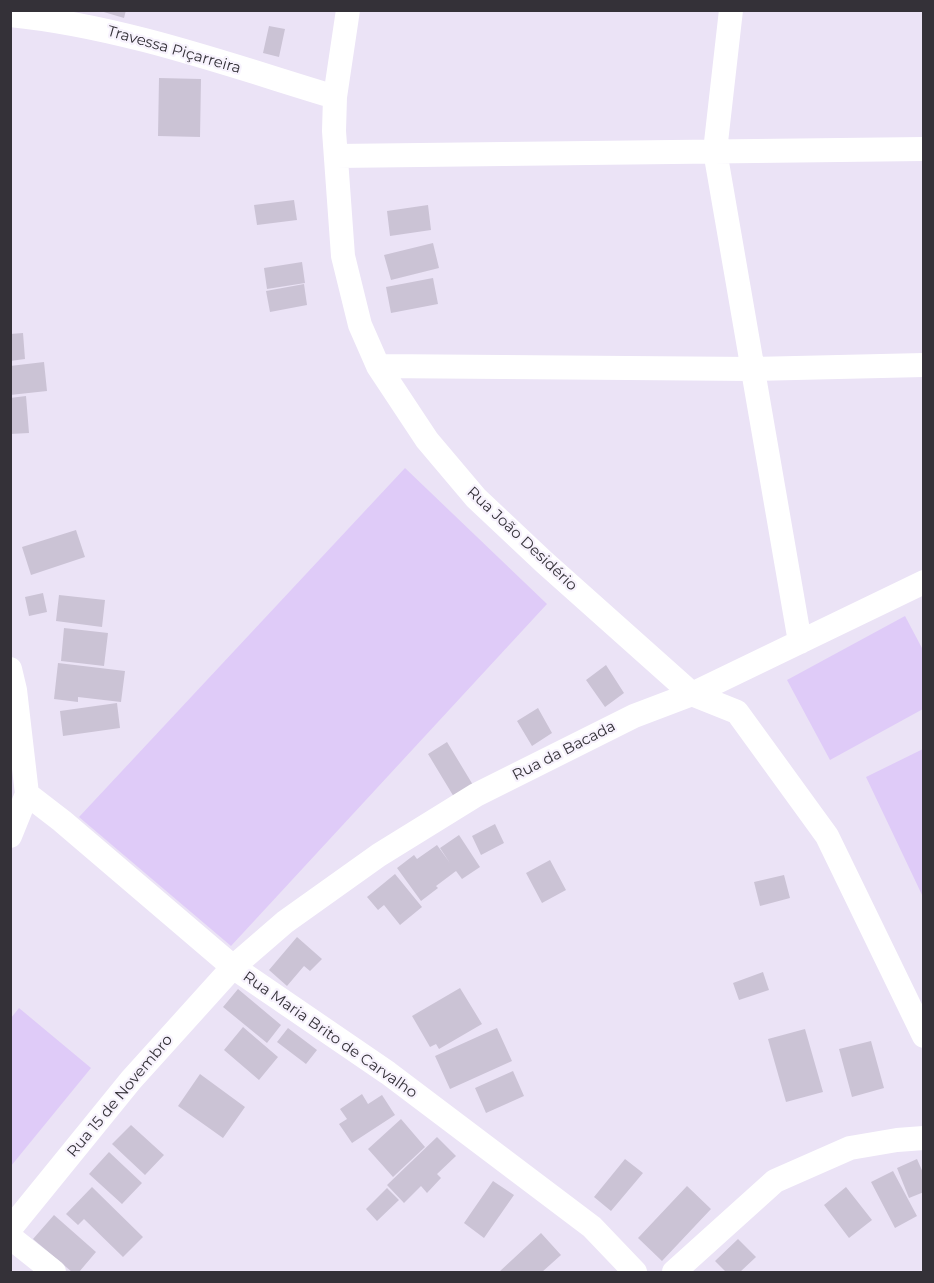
<!DOCTYPE html>
<html>
<head>
<meta charset="utf-8">
<style>
	body { margin:0 }
	#map { position:relative; width:934px; height:1283px; overflow:hidden; background:#ebe3f6; font-family:Montserrat,sans-serif }
	canvas { display:block }
	.frame { position:absolute; inset:0; border:12px solid #343138; pointer-events:none }
</style>
</head>
<body>
<div id="map">
<canvas width="934" height="1283"></canvas>
<div class="frame"></div>
</div>
<script>
const ctx = document.querySelector('canvas').getContext('2d');
ctx.lineJoin = 'round';
function fillPath(path, color) {
  ctx.fillStyle = color;
  ctx.fill(path, 'evenodd');
}
function strokePath(path, color, width, dash) {
  ctx.strokeStyle = color;
  ctx.lineWidth = width;
  ctx.lineCap = dash ? 'butt' : 'round';
  ctx.setLineDash(dash || []);
  ctx.stroke(path);
}
function label(font, color, halo, rows, align = 'center') {
  ctx.font = font + ' Montserrat,sans-serif';
  ctx.lineWidth = 4.5;
  ctx.setLineDash([]);
  ctx.textBaseline = 'middle';
  ctx.strokeStyle = halo;
  ctx.fillStyle = color;
  for (const [text, x, y, turn = 0] of rows) {
    ctx.save();
    ctx.translate(x, y);
    ctx.rotate((+turn || 0) * Math.PI / 180);
    ctx.textAlign = isNaN(turn) ? turn : align;
    if (halo) ctx.strokeText(text, 0, 0);
    ctx.fillText(text, 0, 0);
    ctx.restore();
  }
}
const green = new Path2D(`
	M405,468L547,604L231,946L79,817Z
	M905,616L923,650V709L830,760L787,680Z
	M923,749V897L866,777Z
	M19,1008L91,1068L11,1166V1018Z`);
const building = new Path2D(`
	M97,10H126L124,18Z
	M269,26L285,29L279,57L263,53Z
	M159,78L201,79L200,137L158,136Z
	M294,200L297,220L257,225L254,205Z
	M428,205L431,230L390,236L387,211Z
	M433,243L439,268L391,280L384,255Z
	M302,262L305,283L267,289L264,268Z
	M433,278L438,304L391,313L386,287Z
	M304,284L307,305L270,312L266,291Z
	M23,333L25,359L10,361V334Z
	M44,362L47,391L10,395V366Z
	M26,396L29,433L10,434V398Z
	M76,530L85,557L31,575L22,547Z
	M43,593L47,612L29,616L25,597Z
	M59,595L105,600L102,627L56,621Z
	M64,628L108,633L104,666L61,661Z
	M58,663L125,671L121,702L78,697V702L54,699Z
	M606,665L624,693L605,707L586,680Z
	M117,703L120,728L63,736L60,711Z
	M538,708L552,733L532,746L517,721Z
	M447,742L473,785L454,797L428,754Z
	M495,824L504,843L481,855L472,836Z
	M459,835L480,867L462,879L456,871L436,886L438,888L421,901L397,868L414,855L417,859L437,845L450,863L440,848Z
	M550,860L566,890L542,903L526,873Z
	M395,874L422,907L400,925L384,905L378,910L367,897Z
	M784,875L790,898L760,906L754,882Z
	M297,937L322,959L310,971L304,966L287,986L269,970Z
	M763,972L769,990L739,1000L733,983Z
	M460,988L482,1024L439,1049L436,1044L430,1047L412,1016Z
	M238,989L281,1025L267,1043L223,1007Z
	M243,1027L278,1057L259,1080L224,1050Z
	M288,1028L317,1050L306,1064L277,1042Z
	M497,1028L512,1061L450,1089L435,1056Z
	M805,1029L823,1092L786,1102L768,1039Z
	M871,1041L884,1088L852,1097L839,1049Z
	M513,1071L524,1096L486,1113L475,1088Z
	M200,1074L245,1107L223,1138L178,1106Z
	M362,1094L368,1104L382,1095L395,1115L352,1143L339,1124L347,1119L340,1109Z
	M401,1119L425,1147L393,1177L368,1149Z
	M131,1125L164,1155L145,1175L112,1144Z
	M437,1137L456,1156L437,1174L441,1178L427,1193L421,1186L404,1203L387,1185Z
	M109,1152L142,1183L122,1204L89,1174Z
	M625,1159L643,1173L611,1211L594,1197Z
	M917,1159L924,1175V1192L909,1198L897,1168Z
	M893,1171L917,1216L895,1228L871,1182Z
	M493,1181L514,1195L484,1238L464,1223Z
	M687,1186L711,1209L662,1261L638,1238Z
	M92,1187L143,1237L123,1257L84,1219L78,1225L66,1214Z
	M846,1187L872,1220L849,1238L824,1205Z
	M387,1188L399,1200L377,1221L366,1209Z
	M54,1215L96,1252L79,1272H72L33,1239Z
	M541,1233L561,1255L542,1272H499Z
	M738,1239L756,1257L740,1272H726L715,1261Z`);
const street = new Path2D(`
	M348,10L335,97L334,131L343,256L360,325L378,366L427,440L476,498L544,562L692,694L737,712L827,836L924,1036
	M731,10L715,151L800,642
	M10,15C121,26 229,65 335,97
	M336,156L924,149
	M378,366L753,369L924,365
	M10,669L15,690L27,794L10,836
	M27,794L62,821L233,967L388,1073L592,1227L635,1272
	M10,1229L131,1080L233,967L285,922L379,855L476,795L634,716L692,694L924,582
	M10,1237L54,1272
	M674,1272L775,1181L850,1148L897,1140L924,1138`);
const streetNames = [
	["Travessa Piçarreira",174,50,16],
	["Rua João Desidério",522,539,43],
	["Rua da Bacada",564,751,-27],
	["Rua Maria Brito de Carvalho",330,1035,35],
	["Rua 15 de Novembro",120,1096,-50]
];
fillPath(green, '#dfcbf8');
fillPath(building, '#cbc3d5');
strokePath(street, '#fff', 24);
label('15px', '#343138', '#f7f2fd', streetNames);
</script>
</body>
</html>
